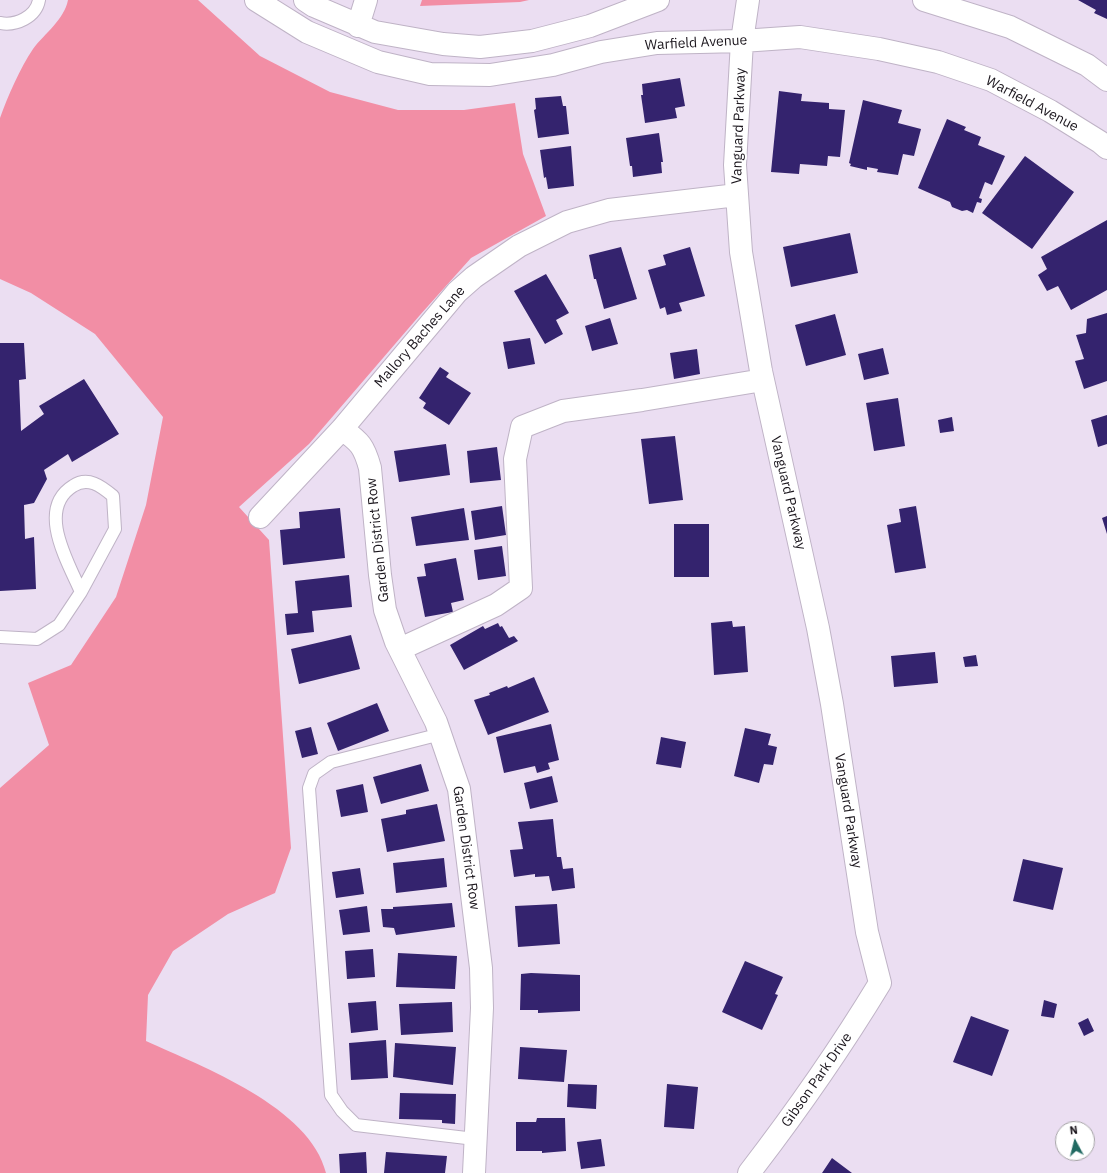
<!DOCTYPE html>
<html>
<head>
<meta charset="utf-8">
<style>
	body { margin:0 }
	#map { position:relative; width:1107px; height:1173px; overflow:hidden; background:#ebdef2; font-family:"IBM Plex Sans",sans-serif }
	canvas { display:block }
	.north { position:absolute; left:1055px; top:1121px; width:40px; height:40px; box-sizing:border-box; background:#fff; border:1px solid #a3a1a4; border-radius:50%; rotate:353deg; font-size:11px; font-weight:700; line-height:16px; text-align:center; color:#1a151c }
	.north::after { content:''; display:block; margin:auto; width:14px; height:18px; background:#216a62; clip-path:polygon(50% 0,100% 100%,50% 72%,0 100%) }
</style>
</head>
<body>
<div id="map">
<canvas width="1107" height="1173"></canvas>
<div class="north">N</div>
</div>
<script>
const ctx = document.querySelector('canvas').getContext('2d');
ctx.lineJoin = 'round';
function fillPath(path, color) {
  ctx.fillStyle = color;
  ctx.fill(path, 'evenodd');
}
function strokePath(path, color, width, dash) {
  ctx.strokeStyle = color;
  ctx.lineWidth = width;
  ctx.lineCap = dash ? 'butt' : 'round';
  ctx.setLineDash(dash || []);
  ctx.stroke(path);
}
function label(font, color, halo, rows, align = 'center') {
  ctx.font = font + ' "IBM Plex Sans",sans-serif';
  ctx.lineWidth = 4;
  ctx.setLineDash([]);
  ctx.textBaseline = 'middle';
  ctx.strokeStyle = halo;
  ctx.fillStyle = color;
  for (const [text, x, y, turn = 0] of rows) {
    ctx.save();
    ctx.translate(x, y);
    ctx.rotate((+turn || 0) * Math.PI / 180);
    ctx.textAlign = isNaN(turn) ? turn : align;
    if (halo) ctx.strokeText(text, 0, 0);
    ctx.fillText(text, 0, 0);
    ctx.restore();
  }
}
const forest = new Path2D(`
	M68,0H198L260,56L330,92L398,110H464L515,103L523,154L546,216L471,258L420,315L309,444L239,507L269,540L291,848L275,893L228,914L173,951L148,995L146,1041C203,1067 310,1107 326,1173H0V788L49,745L28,683L71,665L116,597L146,505L163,417L95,334L31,293L0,279V118C8,96 20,68 33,49C45,33 64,20 68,0Z
	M422,0H529L520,2L420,6Z`);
const building = new Path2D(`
	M1078,0H1107V19L1094,13L1096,10Z
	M680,78L685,106L675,108L677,118L645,123L641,95H643L642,84Z
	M779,91L802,94L801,101L829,103V109L845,110L840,157L828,156L827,166L800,164L799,174L771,172Z
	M561,96L563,106H566L569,134L538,138L534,110L536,109L535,98Z
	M863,100L902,110L898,123L921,129L914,156L903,154L898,175L877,172L878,169L867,167V170L850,166L851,164L849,163Z
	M947,119L966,127L964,130L981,137L978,145L1005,156L992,185L985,182L979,198L982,199L981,203L977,202L973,213L967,210L962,211L952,207L950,202L918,188Z
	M659,133L663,162H661L662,173L633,177L632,166H630L626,138Z
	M571,146L574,186L548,189L546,177L544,178L540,150Z
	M1025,156L1074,192L1032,249L982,213Z
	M1107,220V290L1071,310L1058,286L1047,291L1038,275L1047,269L1041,257Z
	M850,233L858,273L791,287L783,247Z
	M621,247L637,299L604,309L596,279H594L589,255Z
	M690,247L705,296L679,303L682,311L667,315L665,307L660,309L648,270L666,265L663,255Z
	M546,274L569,313L556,320L563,334L545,344L514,291Z
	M1107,313V381L1084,389L1075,361L1084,359L1076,335L1086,333L1087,319Z
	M835,314L846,355L806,366L795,325Z
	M610,318L618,344L592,351L585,326Z
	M530,338L535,364L508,369L503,342Z
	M0,343H24L26,379L19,380L21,431L44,414L39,406L84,379L119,434L72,462L68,454L44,470L47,479L34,503L24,505L25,539L34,537L36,589L0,591Z
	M883,348L889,374L864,380L858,354Z
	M697,349L700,374L674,379L670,353Z
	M440,367L449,373L446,377L471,393L449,425L423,408L426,403L419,398Z
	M898,398L905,446L874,451L866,403Z
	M1107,415V444L1098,447L1091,420Z
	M952,417L954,431L940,433L938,420Z
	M675,436L683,500L649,504L641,439Z
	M446,444L450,475L399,482L394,451Z
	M497,447L501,480L470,483L467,451Z
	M502,506L506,535L475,540L471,511Z
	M916,506L926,568L895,573L887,525L901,522L899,509Z
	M340,508L345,558L283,565L280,530L300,528L299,512Z
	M464,508L469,540L416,546L411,517Z
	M1107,516V534L1102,518Z
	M674,524H709V577H674Z
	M502,546L506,576L478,580L474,550Z
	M456,558L464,600L451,603L453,612L425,617L417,577L426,576L424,564Z
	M349,575L352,607L312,611L314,632L287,635L285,614L298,613L295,581Z
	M732,621L733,627L745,626L748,672L714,675L711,623Z
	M498,623L500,627L502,626L509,638L514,636L518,641L464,670L450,645L483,626L485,629Z
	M351,635L360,669L299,684L291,649Z
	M935,652L938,683L894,687L891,656Z
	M976,655L978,666L965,667L963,657Z
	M534,677L549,712L488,735L474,700L490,695L489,693L507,686L508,688Z
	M377,703L389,731L338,751L327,723Z
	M551,724L559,760L548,763L550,769L537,773L535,766L504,773L496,737Z
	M311,727L318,754L302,758L295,731Z
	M745,728L771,734L768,745L777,747L773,765L764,764L759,783L734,776Z
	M661,737L686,742L681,768L656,764Z
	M421,764L429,791L381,804L373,777Z
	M552,776L558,802L530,809L524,783Z
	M363,784L368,812L341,817L336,790Z
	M437,804L445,841L387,852L381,819L406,814V810Z
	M553,819L557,857H561L563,869L573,868L575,888L552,891L549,876L535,877V874L514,877L510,850L523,849L518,822Z
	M444,858L447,887L396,893L393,863Z
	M1023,859L1063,868L1053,910L1013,901Z
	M360,868L364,894L336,898L332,872Z
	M452,903L455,927L396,935L394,928L383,927L381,909H393V907Z
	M557,904L560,944L518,947L515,906Z
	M367,906L370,932L343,935L339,910Z
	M373,949L375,977L347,979L345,951Z
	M398,953L457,956L455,989L396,987Z
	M745,961L783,977L775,994L778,995L762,1030L722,1012Z
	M531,973L580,975V1011L538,1013V1010H520L521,974Z
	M1044,1000L1057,1004L1054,1018L1041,1016Z
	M376,1001L378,1030L351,1033L348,1003Z
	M452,1002L453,1032L401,1035L399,1004Z
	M971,1016L1009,1030L992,1076L953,1062Z
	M1088,1018L1094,1031L1084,1036L1078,1023Z
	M386,1040L388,1078L351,1080L349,1043Z
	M395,1043L456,1047L453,1085L393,1077Z
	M520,1047L567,1050L564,1082L518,1079Z
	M568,1084L597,1085L596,1109L567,1107Z
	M667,1084L698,1087L694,1129L664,1127Z
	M400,1093L456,1094L455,1124L442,1123V1120L399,1119Z
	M537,1118H565L566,1151L542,1153V1151H516V1122H536Z
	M601,1139L605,1166L581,1169L577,1142Z
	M366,1152L367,1173H340L339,1154Z
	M386,1152L447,1156L445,1173H384Z
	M832,1158L852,1173H822Z`);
const lane = new Path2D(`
	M0,23C16,26 36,17 39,0
	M0,637L37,639L59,625L81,592L115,529L113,496C101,486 88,476 73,486C36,509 68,562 81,592
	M441,734L331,762L314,774L309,788L331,1095L342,1111L356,1125L475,1139`);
const street = new Path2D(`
	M256,0L307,32L378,62L430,74L490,75L553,65L601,52L657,43L742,41L800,37L879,49L938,62L991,80L1050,111L1100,142L1107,148
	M305,0L314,6L375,32L443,44L480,47L532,41L590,26L658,0
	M748,0L742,41L735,165L741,252L761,371L818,628L832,704L867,932L880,983C840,1049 796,1112 749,1173
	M924,0L1010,27L1087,65L1107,80
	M358,26L366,0
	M342,429C360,442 364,446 370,468L380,575L385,610L396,642L436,722L459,789L481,968L482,1008L474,1173
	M260,517L342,429L457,292L474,277L519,246L567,222L609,210L737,195
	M400,649L496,605L521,588L515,459L522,427L563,411L642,400L763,380`);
const streetNames = [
	["Warfield Avenue",696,43,-3],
	["Warfield Avenue",1032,104,28],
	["Vanguard Parkway",739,126,-88],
	["Mallory Baches Lane",420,337,-49],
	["Vanguard Parkway",788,493,77],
	["Garden District Row",378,540,-96],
	["Vanguard Parkway",848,811,81],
	["Garden District Row",466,848,82],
	["Gibson Park Drive",817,1080,-55]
];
fillPath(forest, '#f28ea5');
fillPath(building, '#34236e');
strokePath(lane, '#bfb3c6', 14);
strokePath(street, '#bfb3c6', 24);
strokePath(lane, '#fff', 12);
strokePath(street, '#fff', 22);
label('14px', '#1a151c', '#fff', streetNames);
</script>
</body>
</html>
